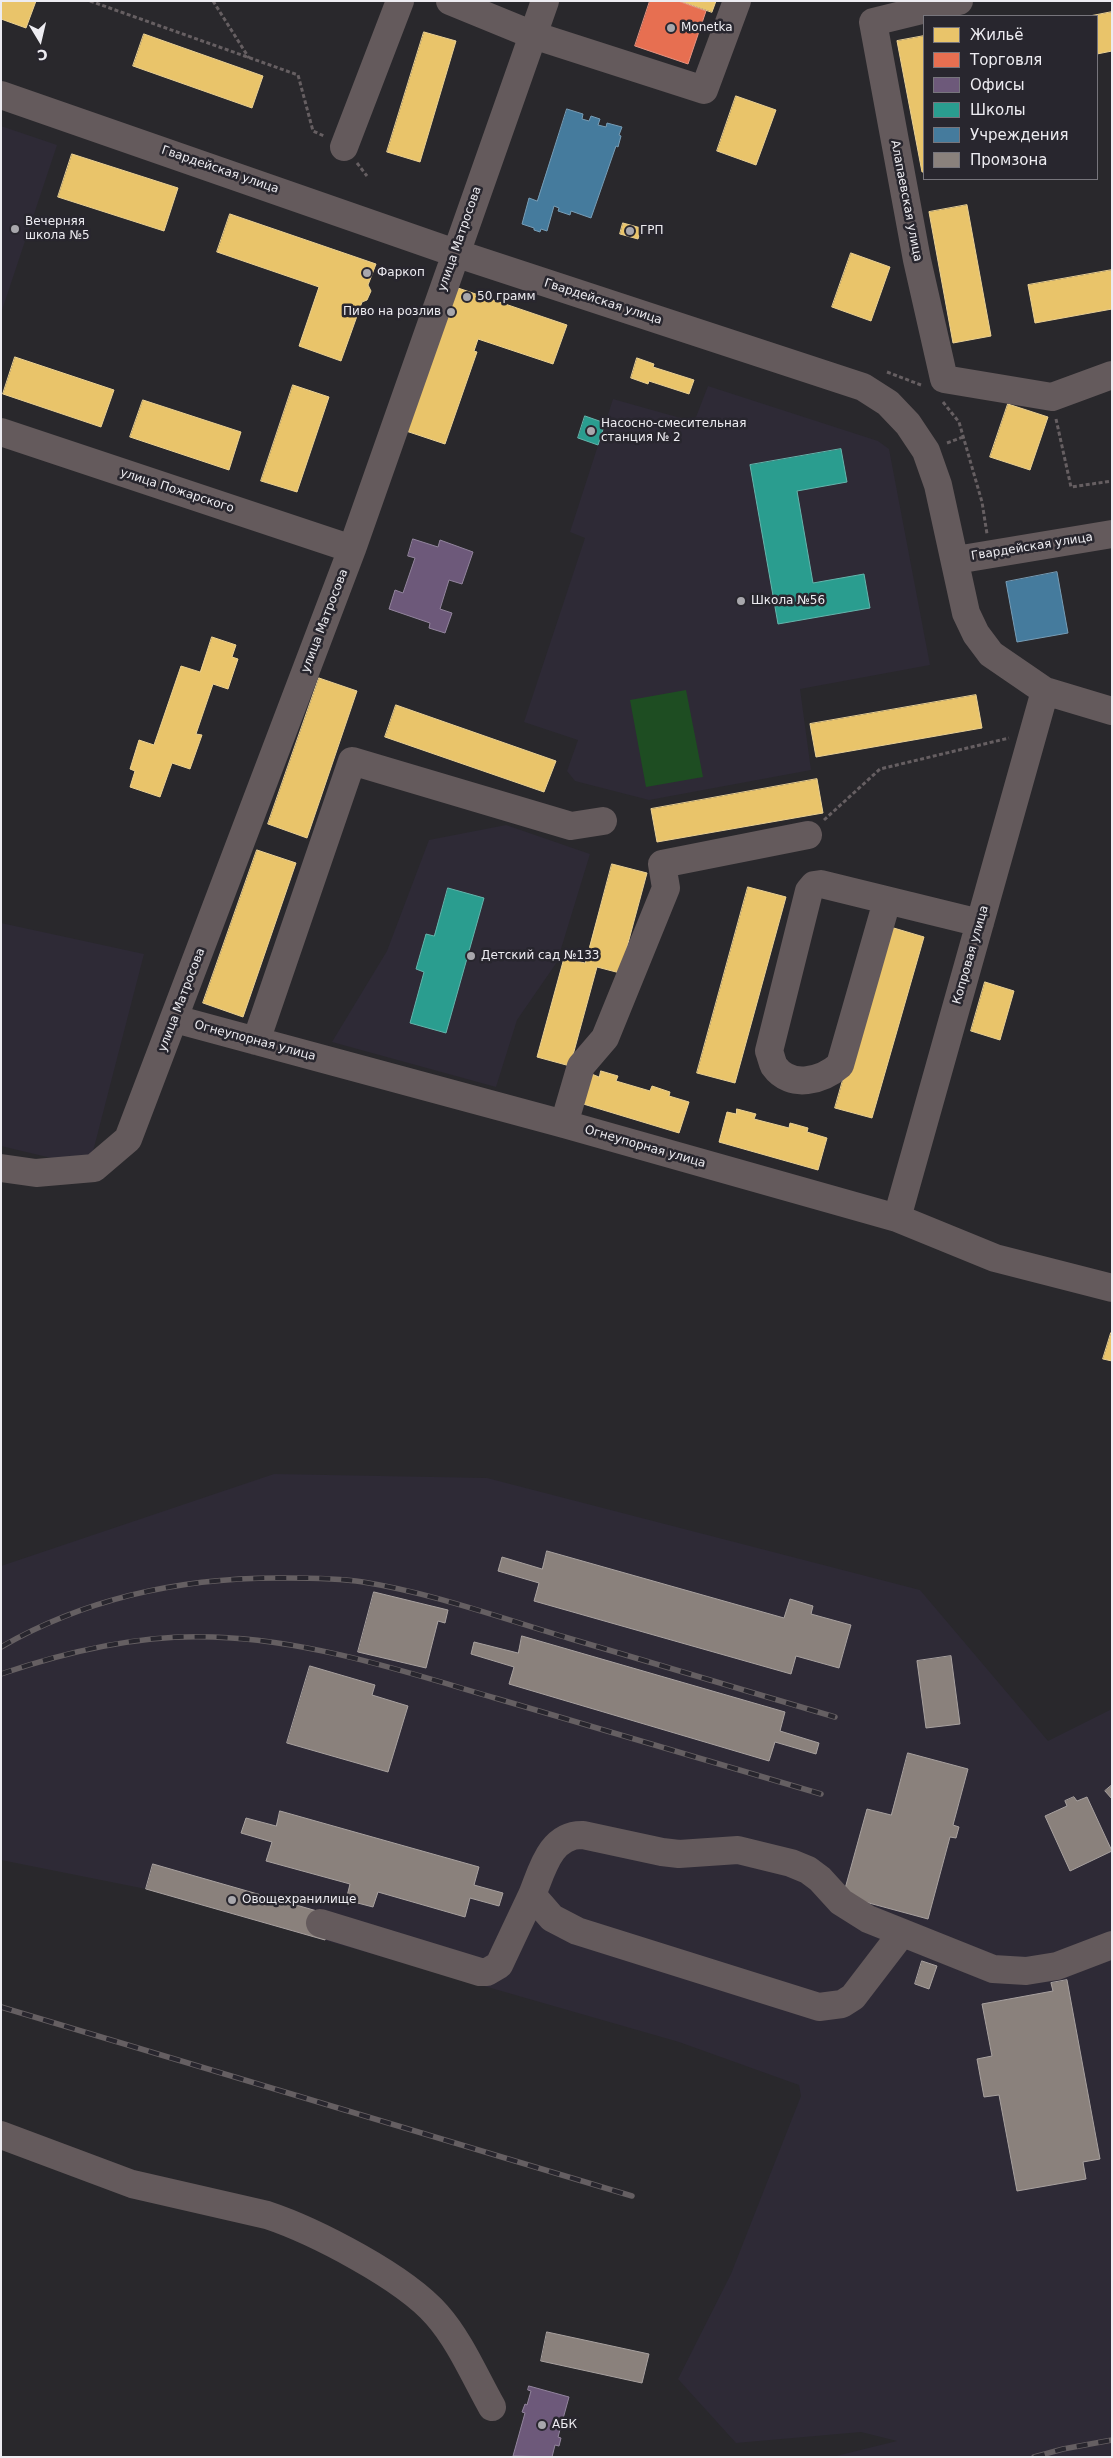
<!DOCTYPE html>
<html>
<head>
<meta charset="utf-8">
<style>
	body { margin:0 }
	#map { position:relative; width:1113px; height:2458px; overflow:hidden; background:#29282c; font-family:"DejaVu Sans",sans-serif }
	canvas { display:block }
	.frame { position:absolute; inset:0; border:2px solid #edecf1; pointer-events:none }
	.legend { position:absolute; left:923px; top:15px; width:175px; height:165px; box-sizing:border-box; background:#28262e; border:1px solid #77757c; margin:0; padding:6px 9px; list-style:none; font-size:15px; color:#edecf1 }
	.legend li { display:flex; align-items:center; gap:10px; height:25px }
	.legend b { width:25px; border:1px solid #77757c }
	.north { position:absolute; left:15px; top:15px; width:50px; height:50px; -webkit-text-stroke:4px #28262e; paint-order:stroke; rotate:171deg; font-size:14px; font-weight:700; line-height:20px; text-align:center; color:#edecf1 }
	.north::after { content:''; display:block; margin:auto; width:18px; height:22px; background:#edecf1; clip-path:polygon(50% 0,100% 100%,50% 72%,0 100%) }
</style>
</head>
<body>
<div id="map">
<canvas width="1113" height="2458"></canvas>
<div class="frame"></div>
<ul class="legend">
<li><b style="height:14px;background:#e9c46a"></b>Жильё</li>
<li><b style="height:14px;background:#e76f51"></b>Торговля</li>
<li><b style="height:14px;background:#6d597a"></b>Офисы</li>
<li><b style="height:14px;background:#2a9d8f"></b>Школы</li>
<li><b style="height:14px;background:#457b9d"></b>Учреждения</li>
<li><b style="height:14px;background:#8a817c"></b>Промзона</li>
</ul>
<div class="north">С</div>
</div>
<script>
const ctx = document.querySelector('canvas').getContext('2d');
ctx.lineJoin = 'round';
function fillPath(path, color) {
  ctx.fillStyle = color;
  ctx.fill(path, 'evenodd');
}
function strokePath(path, color, width, dash) {
  ctx.strokeStyle = color;
  ctx.lineWidth = width;
  ctx.lineCap = dash ? 'butt' : 'round';
  ctx.setLineDash(dash || []);
  ctx.stroke(path);
}
function label(font, color, halo, rows, align = 'center') {
  ctx.font = font + ' "DejaVu Sans",sans-serif';
  ctx.lineWidth = 5;
  ctx.setLineDash([]);
  ctx.textBaseline = 'middle';
  ctx.strokeStyle = halo;
  ctx.fillStyle = color;
  for (const [text, x, y, turn = 0] of rows) {
    ctx.save();
    ctx.translate(x, y);
    ctx.rotate((+turn || 0) * Math.PI / 180);
    ctx.textAlign = isNaN(turn) ? turn : align;
    if (halo) ctx.strokeText(text, 0, 0);
    ctx.fillText(text, 0, 0);
    ctx.restore();
  }
}
const built = new Path2D(`
	M1,126L57,145L1,313Z
	M708,386L878,441L889,449L930,665L800,689L811,770L649,800L575,781L567,771L578,740L524,722L585,538L570,532L613,399L684,419L696,417Z
	M506,825L590,854L557,962L517,1020L496,1087L332,1042L387,951L429,840Z
	M1,923L144,954L89,1167L1,1146Z
	M274,1474L487,1478L920,1590L1048,1741L1112,1709V2457H832L897,2441L861,2432L736,2443L678,2379L731,2274L801,2096L799,2085L679,2042L146,1889L1,1860V1566Z`);
const green = new Path2D(`
	M686,690L703,777L646,787L630,700Z`);
const homes = new Path2D(`
	M1,1H36L26,28L1,19Z
	M680,1H716L712,12Z
	M1112,12V51L1097,54V16H1090Z
	M424,32L456,41L420,162L387,152Z
	M144,34L263,76L252,108L133,66Z
	M924,36V172H922L897,41Z
	M736,96L776,110L756,165L717,151Z
	M72,154L178,188L164,231L58,197Z
	M967,205L991,336L953,343L929,212Z
	M230,214L376,264L368,285L371,291L367,300L362,302L341,361L299,346L319,287L217,252Z
	M623,223L641,228L638,239L620,234Z
	M851,253L890,267L871,321L832,307Z
	M1112,270V309L1035,323L1028,285Z
	M455,287L567,325L553,364L478,339L474,351L477,352L445,444L406,431Z
	M15,357L114,390L101,427L3,394Z
	M637,358L654,364L653,367L694,380L689,394L649,381L648,384L631,378Z
	M293,385L329,397L297,492L261,481Z
	M143,400L241,432L229,470L130,437Z
	M1008,404L1048,417L1030,470L990,457Z
	M212,637L236,645L232,657L238,659L228,689L213,684L196,734L202,735L190,769L172,763L160,797L130,787L135,771L130,769L139,740L154,745L181,666L200,672Z
	M319,678L357,691L307,838L268,824Z
	M976,695L982,728L816,757L810,724Z
	M396,705L556,761L544,792L385,737Z
	M817,779L823,813L657,842L651,809Z
	M257,850L296,863L243,1017L203,1003Z
	M612,864L647,873L620,973L597,967L570,1066L537,1057L564,958L585,963Z
	M748,887L786,897L735,1083L697,1073Z
	M887,926L924,937L872,1118L835,1108Z
	M985,982L1014,991L1000,1040L971,1031Z
	M601,1071L618,1076L616,1081L650,1091L652,1086L670,1092L669,1096L689,1102L679,1133L580,1103L589,1073L599,1077Z
	M737,1109L756,1114L754,1119L789,1128L790,1123L808,1128L807,1132L827,1138L818,1170L719,1142L727,1112L736,1114Z
	M1111,1333L1112,1334V1361L1103,1359Z`);
const shops = new Path2D(`
	M650,1H678L706,11L688,64L635,46Z`);
const offices = new Path2D(`
	M413,539L438,547L440,540L473,552L462,584L449,580L440,609L452,613L445,633L429,628L430,623L389,609L395,590L403,593L415,558L408,556Z
	M529,2386L569,2397L558,2437L561,2438L559,2446L555,2445L552,2457L513,2456L525,2413L522,2412L525,2404L527,2405L531,2391L528,2390Z`);
const schools = new Path2D(`
	M585,416L605,423L598,445L578,438Z
	M841,449L847,482L797,491L813,583L864,574L870,608L778,624L750,465Z
	M448,888L484,898L446,1033L410,1023L424,972L416,969L426,934L434,936Z`);
const public = new Path2D(`
	M567,109L583,114L582,119L589,121L591,116L600,119L598,125L606,127L607,123L622,127L619,135L621,136L618,147L616,146L591,218L571,211L570,215L558,211L559,208L554,206L547,231L541,229L540,232L534,230V228L522,224L529,198L537,201Z
	M1057,572L1068,633L1017,642L1006,582Z`);
const industry = new Path2D(`
	M547,1551L784,1618L790,1599L813,1606L811,1614L851,1625L839,1668L796,1656L791,1674L534,1601L539,1583L498,1571L502,1557L542,1569Z
	M374,1592L448,1610L445,1623L438,1621L426,1668L358,1652Z
	M522,1636L785,1712L780,1731L819,1743L816,1754L775,1742L769,1761L509,1684L514,1667L471,1654L474,1642L518,1653Z
	M951,1656L960,1724L926,1728L917,1661Z
	M310,1666L375,1685L372,1695L408,1706L388,1772L287,1743Z
	M908,1753L968,1769L953,1825L959,1827L956,1838L950,1837L928,1919L843,1896L867,1809L891,1815Z
	M1112,1785V1799L1105,1791Z
	M1074,1797L1077,1801L1087,1797L1112,1851L1070,1871L1045,1816L1067,1806L1065,1801Z
	M280,1811L479,1867L474,1885L503,1893L499,1906L470,1898L465,1917L378,1892L373,1907L346,1900L350,1884L266,1861L272,1842L241,1833L246,1818L276,1826Z
	M153,1864L317,1911L328,1931L325,1940L146,1889Z
	M922,1961L937,1966L929,1989L915,1984Z
	M1067,1980L1100,2159L1083,2162L1086,2179L1017,2191L999,2095L984,2097L977,2059L992,2056L982,2004L1053,1991L1051,1983Z
	M547,2332L649,2354L642,2383L541,2361Z`);
const path = new Path2D(`
	M90,1L298,75L313,131L324,136
	M213,1L249,58
	M357,163L367,176
	M887,372L921,385
	M943,402L959,422L982,502L987,534
	M1056,419L1071,487L1112,481
	M947,443L963,437
	M824,820L880,769L1009,738`);
const minor = new Path2D(`
	M450,1L533,35L704,90L737,1
	M959,1L873,22L917,260L944,379L1052,397L1112,375
	M1,95L455,253L863,387L888,403L908,424L926,451L938,485L966,613L976,634L991,654L1045,691L1112,711
	M344,147L400,1
	M1,432L352,549
	M956,560L1112,534
	M887,901L840,1065C823,1080 791,1090 774,1066C772,1062 771,1056 769,1051L809,891L814,885L821,884L980,923
	M175,1019L564,1124L897,1218L995,1258L1112,1288
	M256,1041L352,761L571,826L603,821
	M564,1124L581,1066L605,1038L666,888L662,864L808,835
	M1,1168L36,1173L94,1168L128,1139L352,549L545,1
	M897,1218L1045,691
	M320,1923L480,1972H487L499,1965L532,1895
	M902,1933L853,1997L842,2004L819,2007L577,1931L552,1918L532,1895C542,1871 550,1834 583,1835L662,1852L679,1854L738,1850L791,1863L808,1870L820,1879L841,1902L868,1919L993,1969L1026,1971L1057,1966L1112,1945
	M1,2135L132,2184L267,2215C315,2231 404,2277 437,2315C460,2341 475,2377 492,2407`);
const rail = new Path2D(`
	M1,1647C88,1597 186,1577 285,1578C311,1578 337,1578 363,1582C432,1593 501,1618 568,1638C657,1664 746,1691 835,1717
	M1,1674C68,1651 142,1634 213,1637C309,1640 403,1671 495,1698C604,1730 712,1762 821,1794
	M1,2007L632,2196
	M1034,2457L1063,2449L1112,2440`);
const markers = [
	[671,28,5,"#a8a7ac"],
	[15,229,5,"#a8a7ac"],
	[630,231,5,"#a8a7ac"],
	[367,273,5,"#a8a7ac"],
	[467,297,5,"#a8a7ac"],
	[451,312,5,"#a8a7ac"],
	[591,431,5,"#a8a7ac"],
	[741,601,5,"#a8a7ac"],
	[471,956,5,"#a8a7ac"],
	[232,1900,5,"#a8a7ac"],
	[542,2425,5,"#a8a7ac"]
];
const poiNames = [
	["Monetka",681,28],
	["Вечерняя",25,222],
	["школа №5",25,236],
	["ГРП",640,231],
	["Фаркоп",377,273],
	["50 грамм",477,297],
	["Пиво на розлив",441,312,"right"],
	["Насосно-смесительная",601,424],
	["станция № 2",601,438],
	["Школа №56",751,601],
	["Детский сад №133",481,956],
	["Овощехранилище",242,1900],
	["АБК",552,2425]
];
const streetNames = [
	["Гвардейская улица",220,170,19],
	["Алапаевская улица",906,201,79],
	["улица Матросова",460,239,-71],
	["Гвардейская улица",603,302,18],
	["улица Пожарского",177,491,18],
	["Гвардейская улица",1032,547,-9],
	["улица Матросова",325,621,-69],
	["Копровая улица",971,955,-74],
	["улица Матросова",182,1000,-69],
	["Огнеупорная улица",255,1041,15],
	["Огнеупорная улица",645,1147,16]
];
fillPath(built, '#2e2a36');
fillPath(green, '#1e4d22');
fillPath(homes, '#e9c46a');
strokePath(homes, '#ead092', 1);
fillPath(shops, '#e76f51');
strokePath(shops, '#e99481', 1);
fillPath(offices, '#6d597a');
strokePath(offices, '#93859e', 1);
fillPath(schools, '#2a9d8f');
strokePath(schools, '#64b5ac', 1);
fillPath(public, '#457b9d');
strokePath(public, '#779db6', 1);
fillPath(industry, '#8a817c');
strokePath(industry, '#a8a19f', 1);
strokePath(path, '#665f62', 3, [4, 2.5]);
strokePath(minor, '#645a5c', 28);
strokePath(rail, '#655f62', 5.5);
strokePath(rail, '#28262e', 4, [11]);
for (const [x, y, r, color] of markers) {
  const dot = new Path2D();
  dot.arc(x, y, r, 0, 2 * Math.PI);
  ctx.fillStyle = color;
  ctx.fill(dot);
  strokePath(dot, '#28262e', 2);
}
label('12px', '#edecf1', '#28262e', poiNames, 'left');
label('12px', '#edecf1', '#28262e', streetNames);
</script>
</body>
</html>
